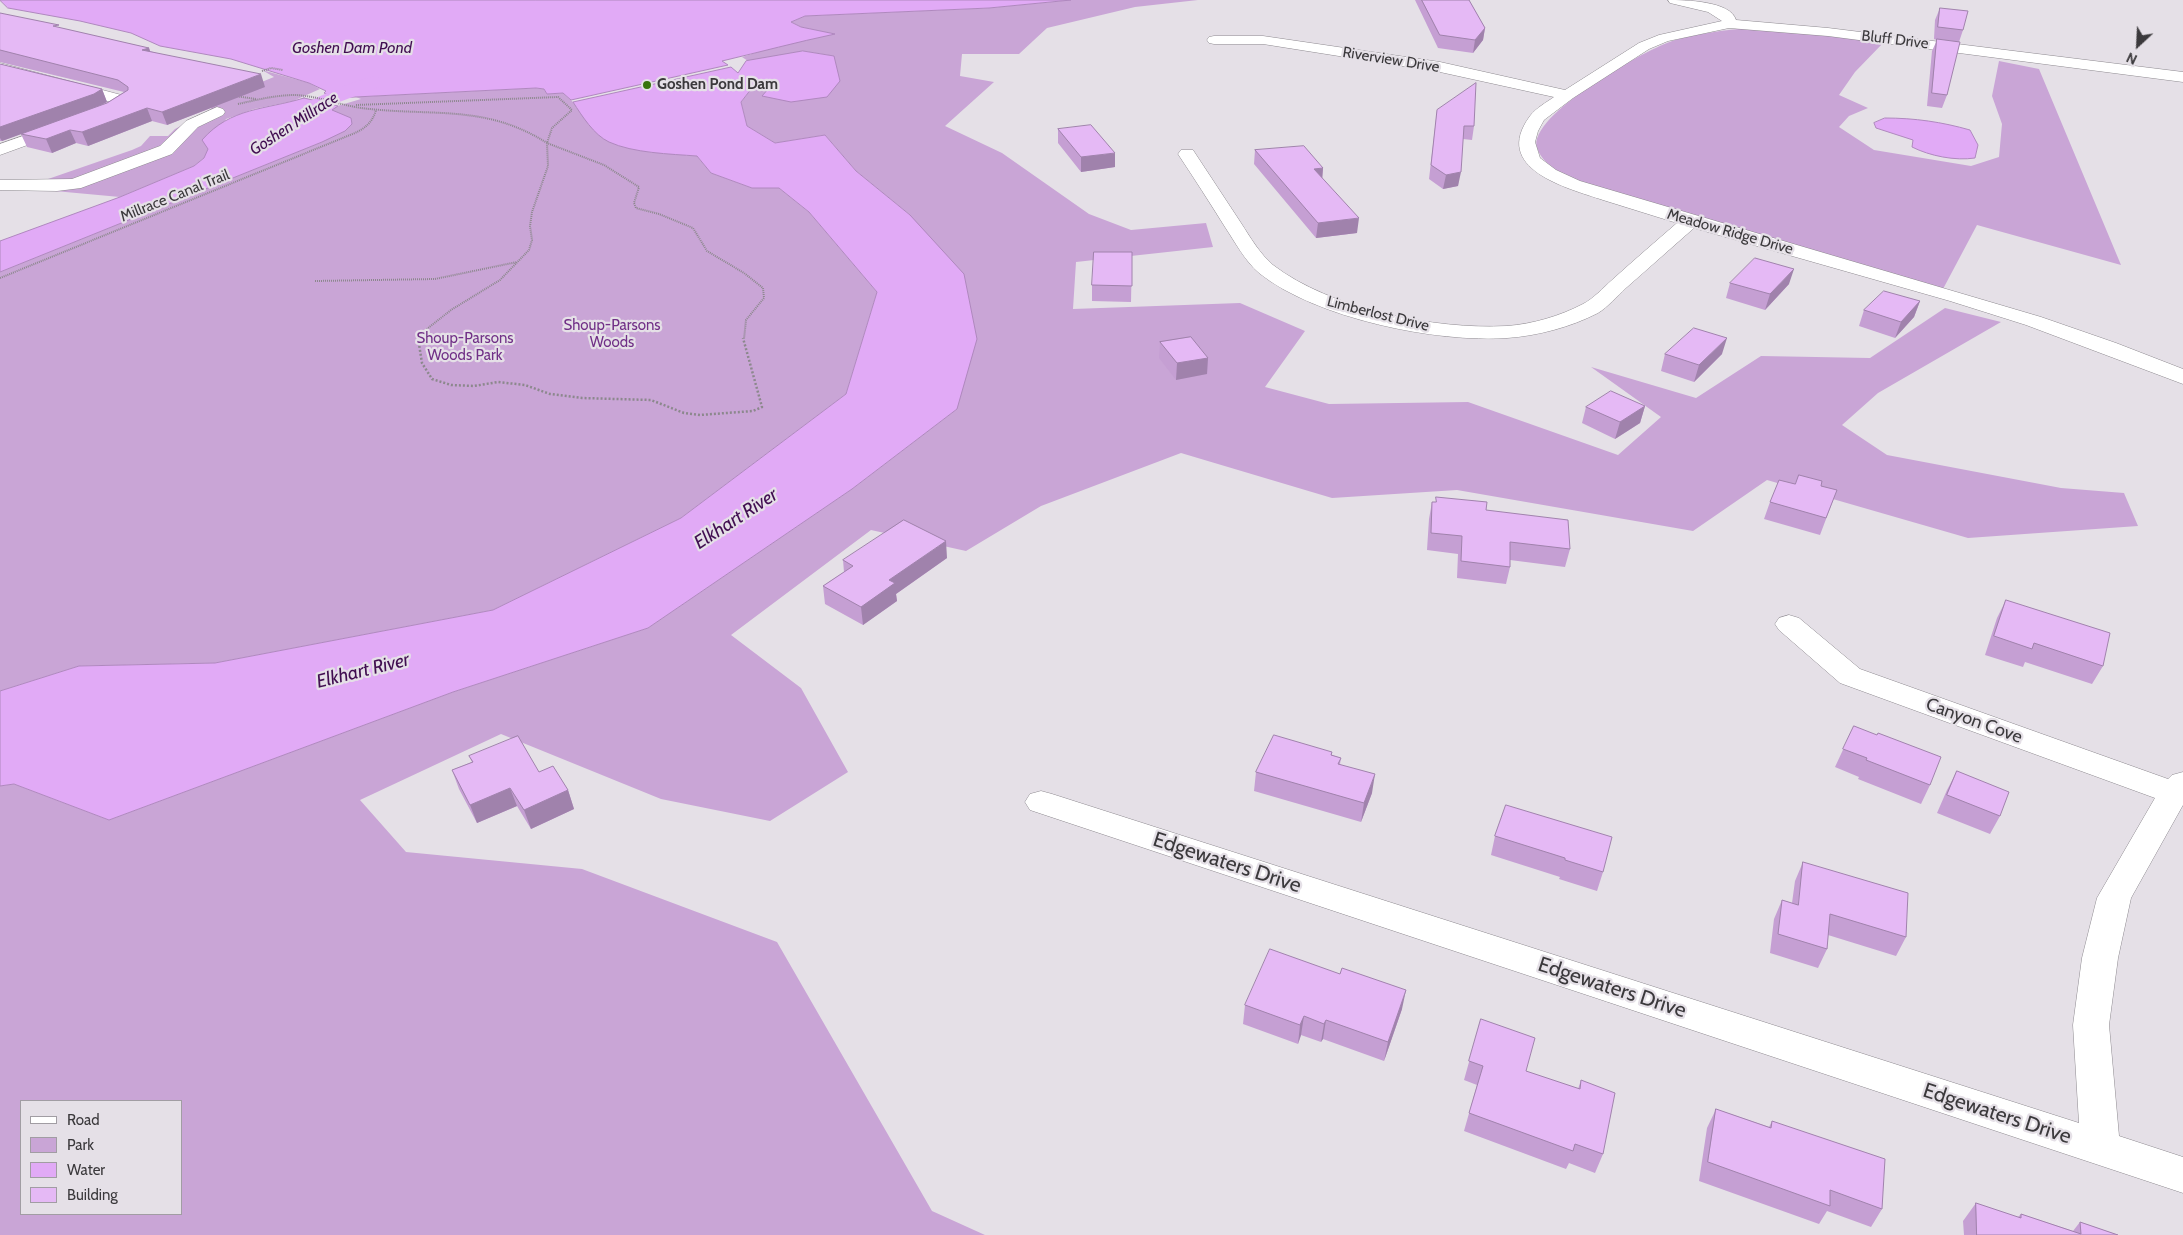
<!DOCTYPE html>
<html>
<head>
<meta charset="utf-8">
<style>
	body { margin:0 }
	#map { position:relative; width:2183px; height:1235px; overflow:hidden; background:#e5e0e7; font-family:Cabin,sans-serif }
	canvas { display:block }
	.legend { position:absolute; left:20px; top:1100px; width:162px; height:115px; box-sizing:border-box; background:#e5e0e7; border:1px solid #a19da3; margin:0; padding:6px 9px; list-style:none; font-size:15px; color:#3b393c }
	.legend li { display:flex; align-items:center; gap:10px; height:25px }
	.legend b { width:25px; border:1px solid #a19da3 }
	.north { position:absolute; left:2113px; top:20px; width:50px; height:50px; -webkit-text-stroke:4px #e5e0e7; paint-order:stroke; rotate:205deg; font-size:14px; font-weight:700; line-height:20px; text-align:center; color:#3b393c }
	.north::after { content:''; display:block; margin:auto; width:18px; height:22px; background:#3b393c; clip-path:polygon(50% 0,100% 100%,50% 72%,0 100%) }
</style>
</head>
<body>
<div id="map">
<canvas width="2183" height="1235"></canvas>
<ul class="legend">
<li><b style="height:6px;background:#fff"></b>Road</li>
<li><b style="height:14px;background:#c9a5d6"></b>Park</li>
<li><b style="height:14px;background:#e1aaf6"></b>Water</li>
<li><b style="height:14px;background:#e5b9f5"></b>Building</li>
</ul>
<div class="north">N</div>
</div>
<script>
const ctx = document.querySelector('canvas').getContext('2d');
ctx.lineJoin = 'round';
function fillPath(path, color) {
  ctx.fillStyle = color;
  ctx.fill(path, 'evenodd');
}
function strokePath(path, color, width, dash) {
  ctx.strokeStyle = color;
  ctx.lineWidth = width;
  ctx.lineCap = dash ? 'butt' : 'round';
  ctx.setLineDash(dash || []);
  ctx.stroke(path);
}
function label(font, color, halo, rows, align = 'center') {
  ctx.font = font + ' Cabin,sans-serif';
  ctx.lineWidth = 4.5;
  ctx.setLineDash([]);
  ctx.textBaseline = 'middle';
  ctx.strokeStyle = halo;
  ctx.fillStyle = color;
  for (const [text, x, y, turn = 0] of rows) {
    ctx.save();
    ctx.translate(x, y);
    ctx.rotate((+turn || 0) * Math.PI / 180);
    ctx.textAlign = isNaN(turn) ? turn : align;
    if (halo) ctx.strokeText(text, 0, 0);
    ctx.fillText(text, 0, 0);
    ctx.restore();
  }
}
const green = new Path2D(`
	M1071,0H1198L1135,7L1047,28L1019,54H962L960,76L994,82L945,126L1002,153L1089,214L1131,230L1206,223L1213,247L1076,262L1073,309L1240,303L1305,331L1265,387L1329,404L1468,402L1618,455L1661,417L1591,367L1696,398L1761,356L1870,358L1945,308L2001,322L1878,393L1842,425L1887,455L2061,488L2124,493L2138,526L1968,538L1767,480L1693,531L1457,490L1332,498L1181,453L1041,506L966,551L871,530L731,635L801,688L848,772L770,821L661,799L501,734L360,800L406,852L582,869L777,942L932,1211L985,1235H0V786L14,784L109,820L453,692L648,628L852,489L957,409L910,215L856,171L825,135L775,143L747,126L741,102L755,84H766L771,87L762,96L834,56L803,51L748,61L742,57L778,46L833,34L801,27L791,22L805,16L989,8ZM21,1101H181V1214H21Z
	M1750,28L1885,41L1855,72L1839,95L1868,108L1849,116L1839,127L1874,150L1971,166L1999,157L2002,124L1992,96L1999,61L2039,69L2121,265L1977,225L1943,289L1598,189C1578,181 1545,171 1537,148C1527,115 1648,48 1675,40C1700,33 1725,30 1750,28Z
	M262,70L309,83L320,89L293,101L254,109L226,119L204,158L194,166L120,197L22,188L132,150L141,146L150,136H168L175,129L211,110L212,102L274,77Z
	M536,88L544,89L547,94L563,93L573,102L597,133L648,152L697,156L711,173L752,188H779L809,212L877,292L846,394L681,518L493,610L215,663L79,666L0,691V272L322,142L331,111L334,107L361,99L356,97Z`);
const water = new Path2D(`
	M0,0H1071L989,8L805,16L791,22L801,27L835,34C797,42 760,52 722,61L728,65L571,100L563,93L547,94L544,89L536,88L335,98L324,93L326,91L309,83L231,59L160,46L131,33L80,21L8,8Z
	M803,51L834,56L840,81L827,97L791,102L762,96L770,87L766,84H755L741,102L747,126L775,143L825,135L856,171L910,215L964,274L977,339L957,409L852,489L648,628L453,692L109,820L14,784L0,786V691L79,666L215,663L493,610L681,518L846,394L877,292L809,212L779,188H752L711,173L697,156C670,154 633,153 609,142C594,135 582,116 573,102L731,67L738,73L746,61Z
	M304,98L338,106L332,110L351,118L352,124L345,131L322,142L0,272V241L120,197L194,166L204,158L208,149L202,140C231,107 265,110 304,98Z
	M1885,118C1915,118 1942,122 1970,130L1978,145L1975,158C1955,161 1930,156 1912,147L1913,140L1876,128L1874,123Z`);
const canal = new Path2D(`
	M375,76L382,78L384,82L382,86L334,104L313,117L291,134L284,136L277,134L274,130C292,104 345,84 375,76Z`);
const pathFar1 = new Path2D(`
	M262,71L271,68L283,70
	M235,96L256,99
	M238,104C256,100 276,95 295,95C320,96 344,107 370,109C436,116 487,105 547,143
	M356,105L558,97L572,110L552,128L547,143
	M0,278L350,135C363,130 372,124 376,110
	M315,281L435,279L517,262
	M418,339V336L451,310L500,280L529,250L532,240L530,226L532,212L548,166L547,143L604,165L639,187L634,203L636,208L659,214L693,228L707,251L744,273L763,288L764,298L746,320L744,339`);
const path = new Path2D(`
	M418,338L422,363L432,379L451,385L474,386L498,382L525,385L550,394L582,398L651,400L684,413L700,415L753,411L762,407L743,338`);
const minor = new Path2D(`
	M1668,0C1685,0 1731,1 1736,20L1828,28L2183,72V82L1828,36L1729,28L1668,41L1649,49L1573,98L1544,120L1538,131L1535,142L1540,158L1556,170L1580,181L2041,317L2116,343L2183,369V384L2026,325L1950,301L1694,228C1671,248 1649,268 1626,288C1617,296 1608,307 1598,313C1571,327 1537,336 1507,338C1436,343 1315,318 1259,273C1245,261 1235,242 1225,227C1210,203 1194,178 1178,154L1181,150H1193C1209,174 1225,199 1241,223C1250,237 1260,254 1273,265C1330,309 1436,330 1507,326C1533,324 1560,316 1583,304C1593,299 1603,288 1612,280C1633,261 1655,242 1677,223C1652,215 1628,208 1603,200C1567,188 1491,169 1530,116C1536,108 1547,102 1554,97L1440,72L1263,44H1214L1209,43L1207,40L1209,37L1214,36H1263L1440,62L1565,90L1639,43L1659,35L1722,21L1708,12L1670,3Z
	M0,63L129,97L132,101L130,104L104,117H92L90,114L92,111L111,102L0,73Z
	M217,107L223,109L225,112L223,115L198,127L172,154L81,188L57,191L0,190V180L72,179L160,146L186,121Z
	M60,123L66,125L68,128L66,131L0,155V144Z
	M1789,615L1799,618L1860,669L2168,779L2172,775L2183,772V805L2131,898L2118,958L2109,1025L2119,1136L2183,1157V1193L1030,810L1025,802L1030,794L1041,791L1052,794L2079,1123L2073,1025L2082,958L2097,898L2155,798L1840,683L1779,630L1775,624L1779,618Z`);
const wall = new Path2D(`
	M1415,0H1469L1485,28L1483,40L1473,53L1438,48Z
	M1940,8L1963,30L1959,42L1947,95L1942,108L1927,106L1932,51L1937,40L1934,39L1935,20Z
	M0,13L60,28L149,48L150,51L265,87L167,125L152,121L88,146L76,143L52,153L27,147L21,134L2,141H0V64L102,89L107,102L102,105L107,103L124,92L0,62Z
	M1437,110L1474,126L1472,140L1463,139L1458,186L1443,189L1429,179Z
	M1058,129L1115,167L1081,172L1058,143Z
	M1255,150L1323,168L1322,178L1357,233L1316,238L1254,164Z
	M1132,252L1131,302L1092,301V285Z
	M1730,283L1789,284L1765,310L1726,298Z
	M1920,301L1914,317L1895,338L1859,326L1864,310Z
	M1160,342L1208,358L1207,374L1176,380L1159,358Z
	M1665,354H1722L1694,382L1661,371Z
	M1645,406L1640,423L1615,439L1582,423L1586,407Z
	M1795,484L1821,486L1837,490L1820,535L1764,519L1770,502Z
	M1436,497L1486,510L1570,549L1565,567L1510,560V567L1506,584L1457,578L1458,554L1427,550L1429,519L1432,502H1436Z
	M947,558L896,594L897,601L863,625L825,604L823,586L844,572L843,560Z
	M2006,600L2103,666L2092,684L2025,662L2023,667L1985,655L1997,618Z
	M1854,726L1930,785L1921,804L1858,779L1859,777L1835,767Z
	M1332,752V755L1341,758L1340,764L1372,793L1361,822L1254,791L1256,772Z
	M469,756L539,772L568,790L574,809L531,829L517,806L477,823L459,789L452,770L472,762Z
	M1957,771L2000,816L1990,834L1937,813L1947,790Z
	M1506,805L1603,872L1597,891L1559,879L1560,877L1491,855L1495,836Z
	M1803,862L1906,937L1896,956L1828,935L1827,949L1818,968L1770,953L1774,919L1782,900L1792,903L1795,881Z
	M1245,1005L1402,1009L1384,1061L1323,1039L1321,1042L1301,1035L1298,1044L1243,1024Z
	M1481,1019L1526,1071L1578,1089L1581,1080L1603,1154L1595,1173L1569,1163L1566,1169L1464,1131L1477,1085L1464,1080Z
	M1716,1109L1769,1127L1772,1121L1882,1209L1871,1227L1827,1211L1819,1224L1699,1181L1707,1128Z
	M1976,1203L2018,1217L2021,1214L2073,1231L2080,1222L2118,1235H1964L1963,1221Z`);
const shadedWall = new Path2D(`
	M1485,28L1483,40L1473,53L1475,40Z
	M149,48L153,60L142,50Z
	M261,74L265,87L167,125L162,112Z
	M102,89L107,102L99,106L2,141L0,138V127Z
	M147,108L152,121L88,146L82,132Z
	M70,130L76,143L52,153L46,139Z
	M1115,153V167L1081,172V157Z
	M1323,168L1322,182L1314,169Z
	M1461,172L1458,186L1443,189L1446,175Z
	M1359,218L1357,233L1316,238L1318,223Z
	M1794,269L1789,284L1765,310L1770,294Z
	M1920,301L1914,317L1895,338L1901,322Z
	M1727,338L1722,354L1694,382L1699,365Z
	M1208,358L1207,374L1176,380L1177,363Z
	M1645,406L1640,423L1615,439L1620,422Z
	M946,541L947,558L896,594L897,601L863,625L861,607L889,580Z
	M1375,774L1372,793L1361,822L1364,803Z
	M510,788L517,806L477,823L470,805Z
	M568,790L574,809L531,829L524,810Z
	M1406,990L1402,1009L1384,1061L1388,1042Z
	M1304,1016L1301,1035L1298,1044L1300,1025Z
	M1326,1020L1323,1039L1321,1042L1324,1024Z`);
const building = new Path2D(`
	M1422,0H1469L1485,28L1475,40L1440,35Z
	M1940,8L1968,11L1963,30L1938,27Z
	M0,13L59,25L53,26L149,48L142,50L261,74L162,112L147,108L82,132L70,130L46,139L21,134L107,103L128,90V87L118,80L0,50Z
	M1937,39L1960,42L1947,95L1932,93Z
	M0,64L102,89L94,94L0,127Z
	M1476,83L1474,126H1464L1461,172L1446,175L1431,165L1437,110Z
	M1091,125L1115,153L1081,157L1058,129Z
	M1304,146L1323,168L1314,169L1359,218L1318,223L1255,150Z
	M1094,252H1132V286L1092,285Z
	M1755,258L1794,269L1770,294L1730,283Z
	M1884,291L1920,301L1901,322L1864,310Z
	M1694,328L1727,338L1699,365L1665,354Z
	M1191,337L1208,358L1177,363L1160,342Z
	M1611,391L1645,406L1620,422L1586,407Z
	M1799,475L1822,481L1821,486L1837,490L1826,518L1770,502L1779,480L1795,484Z
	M1436,497L1487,502L1486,510L1568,520L1570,549L1510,542V567L1461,561L1462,536L1431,533L1432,502H1436Z
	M904,520L946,541L889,580L895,583L861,607L823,586L853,566L843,560Z
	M2006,600L2110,633L2103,666L2034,643L2032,649L1994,636Z
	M1854,726L1877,735L1878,733L1941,757L1930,785L1866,760L1867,758L1843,749Z
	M1274,735L1332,752L1331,755L1341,758L1338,764L1375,774L1364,803L1256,772Z
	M518,736L539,772L553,766L568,790L524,810L510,788L470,805L452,770L473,762L469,756Z
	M1957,771L2009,792L2000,816L1947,795Z
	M1506,805L1612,837L1603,872L1565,860V858L1495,836Z
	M1803,862L1908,893L1906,937L1830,914L1827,949L1778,934L1782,900L1798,905Z
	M1270,949L1340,974L1342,968L1406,990L1388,1042L1326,1020L1324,1024L1304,1016L1300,1025L1245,1005Z
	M1481,1019L1535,1038L1526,1071L1580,1089L1581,1080L1615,1093L1603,1154L1575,1144L1573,1151L1469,1113L1483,1066L1469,1061Z
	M1716,1109L1771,1128L1772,1121L1885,1159L1882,1209L1830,1190V1206L1708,1162Z
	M1976,1203L2021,1218V1214L2081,1234L2080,1222L2118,1235H1977Z`);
const markers = [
	[647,85,5,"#37740c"]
];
const farStreetnames = [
	["Bluff Drive",1895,40,7],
	["Riverview Drive",1391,60,9],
	["Millrace Canal Trail",175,196,-22],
	["Meadow Ridge Drive",1730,232,16],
	["Limberlost Drive",1378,314,14]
];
const farPoinames = [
	["Goshen Pond Dam",657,85]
];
const farParknames = [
	["Shoup-Parsons",612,326],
	["Woods",612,343],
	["Shoup-Parsons",465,339],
	["Woods Park",465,356]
];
const farWaternames = [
	["Goshen Dam Pond",352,48],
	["Goshen Millrace",294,124,-33]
];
const streetNames = [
	["Canyon Cove",1974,721,20]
];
const waterNames = [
	["Elkhart River",736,519,-33],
	["Elkhart River",363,671,-14]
];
const nearStreetnames = [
	["Edgewaters Drive",1227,863,18],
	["Edgewaters Drive",1612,988,18],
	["Edgewaters Drive",1997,1114,18]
];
fillPath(green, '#c9a5d6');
fillPath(water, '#e1aaf6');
strokePath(water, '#af88be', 1);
fillPath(canal, '#e1aaf6');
strokePath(minor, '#8e8a90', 1);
strokePath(pathFar1, '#8c888d', 2, [1, 1]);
strokePath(path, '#8c888d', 2.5, [2, 2]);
fillPath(minor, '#fff');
fillPath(wall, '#c59fd3');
fillPath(shadedWall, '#a082ac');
fillPath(building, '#e5b9f5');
strokePath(building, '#a082ac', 1);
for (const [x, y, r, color] of markers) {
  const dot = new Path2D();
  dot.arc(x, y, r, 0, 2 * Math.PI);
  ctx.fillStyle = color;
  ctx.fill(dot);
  strokePath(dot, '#e5e0e7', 2);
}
label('15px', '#3b393c', '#e5e0e7', farStreetnames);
label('bold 15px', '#3b393c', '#e5e0e7', farPoinames, 'left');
label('15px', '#713087', '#e5e0e7', farParknames);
label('italic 16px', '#410e51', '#e5e0e7', farWaternames);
label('18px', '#3b393c', '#e5e0e7', streetNames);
label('italic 19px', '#410e51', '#e5e0e7', waterNames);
label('21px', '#3b393c', '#e5e0e7', nearStreetnames);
</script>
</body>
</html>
